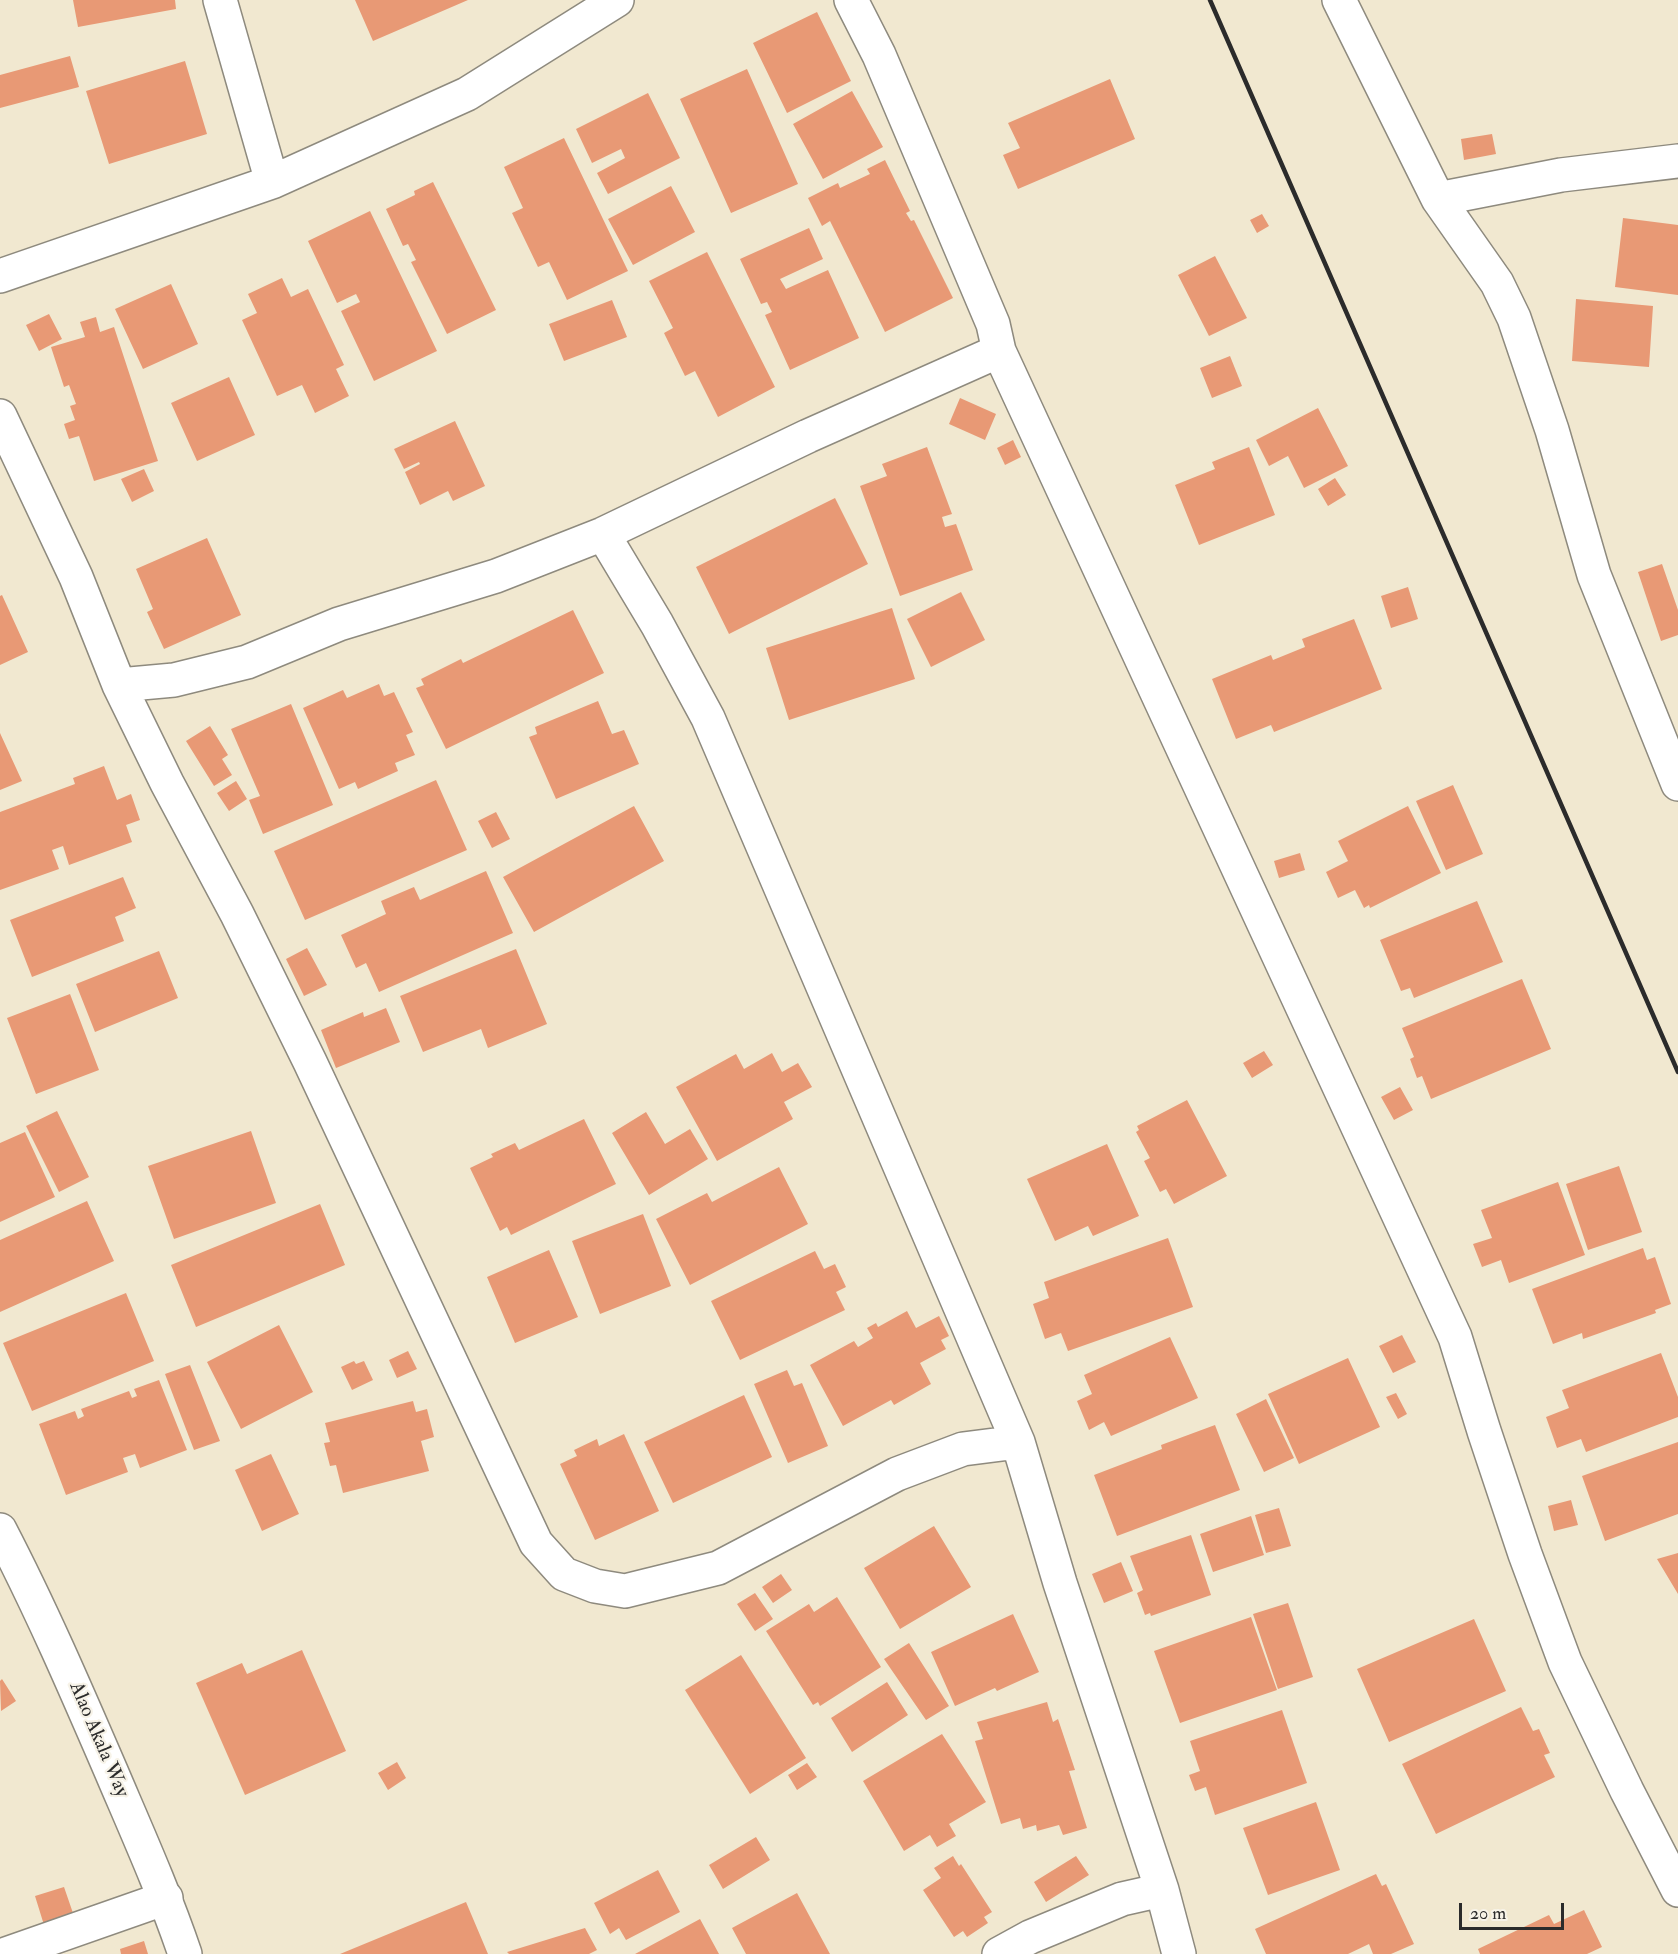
<!DOCTYPE html>
<html>
<head>
<meta charset="utf-8">
<style>
	body { margin:0 }
	#map { position:relative; width:1678px; height:1954px; overflow:hidden; background:#f1e8d0; font-family:"IM FELL Double Pica",serif }
	canvas { display:block }
	.scale { position:absolute; left:1459px; top:1903px; width:105px; height:27px; box-sizing:border-box; border:3px solid #2b2b2b; border-top:0; padding-left:8px; font-size:18px; line-height:21px; white-space:nowrap; color:#2b2b2b; -webkit-text-stroke:4px #f7f3e8; paint-order:stroke }
</style>
</head>
<body>
<div id="map">
<canvas width="1678" height="1954"></canvas>
<div class="scale">20 m</div>
</div>
<script>
const ctx = document.querySelector('canvas').getContext('2d');
ctx.lineJoin = 'round';
function fillPath(path, color) {
  ctx.fillStyle = color;
  ctx.fill(path, 'evenodd');
}
function strokePath(path, color, width, dash) {
  ctx.strokeStyle = color;
  ctx.lineWidth = width;
  ctx.lineCap = dash ? 'butt' : 'round';
  ctx.setLineDash(dash || []);
  ctx.stroke(path);
}
function label(font, color, halo, rows, align = 'center') {
  ctx.font = font + ' "IM FELL Double Pica",serif';
  ctx.lineWidth = 4.5;
  ctx.setLineDash([]);
  ctx.textBaseline = 'middle';
  ctx.strokeStyle = halo;
  ctx.fillStyle = color;
  for (const [text, x, y, turn = 0] of rows) {
    ctx.save();
    ctx.translate(x, y);
    ctx.rotate((+turn || 0) * Math.PI / 180);
    ctx.textAlign = isNaN(turn) ? turn : align;
    if (halo) ctx.strokeText(text, 0, 0);
    ctx.fillText(text, 0, 0);
    ctx.restore();
  }
}
const building = new Path2D(`
	M73,0H175L176,9L78,27Z
	M355,0H468L373,41Z
	M817,12L851,81L787,113L753,43Z
	M70,56L79,87L0,108V75Z
	M185,61L207,134L109,164L86,91Z
	M747,69L798,184L731,213L680,99Z
	M1110,79L1135,139L1018,189L1003,155L1020,148L1008,123Z
	M852,91L883,147L823,179L793,124Z
	M648,93L680,158L608,194L597,173L625,158L621,149L592,163L576,129Z
	M1492,134L1496,154L1464,160L1461,139Z
	M564,138L628,271L567,300L549,262L538,267L512,213L523,208L504,167Z
	M885,160L910,211L906,213L911,221L914,220L953,298L885,332L830,221L822,226L808,198L838,183L840,188L870,174L867,169Z
	M433,182L496,310L447,334L411,262L416,260L408,244L403,246L386,209L415,195L414,191Z
	M671,186L695,232L633,265L608,219Z
	M370,211L437,351L374,381L341,311L360,302L356,294L337,303L308,241Z
	M1262,214L1269,226L1257,233L1250,220Z
	M1623,218L1678,225V295L1615,287Z
	M809,228L823,259L780,279L786,289L828,270L859,338L790,370L765,315L772,312L767,302L761,304L740,259Z
	M707,252L775,387L718,417L695,371L685,376L664,333L673,328L649,281Z
	M1215,256L1247,318L1209,336L1178,275Z
	M282,278L291,297L308,289L344,365L336,369L349,396L315,413L302,385L277,396L242,320L257,313L248,294Z
	M171,284L198,344L143,369L115,309Z
	M1576,299L1653,306L1649,367L1572,361Z
	M612,300L627,337L564,361L549,324Z
	M49,314L62,339L39,351L26,325Z
	M96,317L100,332L114,327L158,461L94,481L79,436L69,439L64,424L75,420L70,406L76,404L69,385L64,387L51,347L85,337L80,322Z
	M1230,356L1242,386L1212,398L1200,368Z
	M229,377L255,435L197,461L171,403Z
	M960,398L996,414L985,440L949,424Z
	M1318,408L1348,466L1304,488L1288,456L1269,466L1256,440Z
	M455,421L485,486L453,501L448,491L420,505L405,472L420,464L419,462L404,469L394,449Z
	M1013,440L1021,457L1005,465L997,448Z
	M927,447L952,514L942,517L945,527L956,524L973,570L900,596L860,486L887,476L882,464Z
	M1249,447L1275,515L1199,545L1175,485L1215,469L1212,462Z
	M144,469L154,491L132,502L121,479Z
	M1335,478L1346,495L1328,506L1318,489Z
	M835,498L868,564L729,634L696,567Z
	M207,538L241,615L164,649L147,612L153,609L136,569Z
	M1662,564L1678,610V635L1661,641L1638,572Z
	M1408,587L1418,619L1391,628L1381,596Z
	M961,592L985,640L931,667L907,619Z
	M2,595L28,652L0,665V596Z
	M892,608L915,679L789,720L766,648Z
	M573,610L604,673L446,749L416,688L424,685L421,679L461,659L463,663Z
	M1354,619L1382,689L1274,732L1271,725L1236,739L1212,679L1271,655L1273,660L1305,647L1302,639Z
	M379,684L384,696L394,692L413,732L406,735L415,755L395,763L398,771L358,789L355,782L339,789L303,708L343,690L347,698Z
	M598,701L612,734L624,730L639,764L556,799L529,737L537,734L535,727Z
	M291,704L333,805L263,834L249,800L260,796L231,729Z
	M210,726L228,755L222,759L232,775L214,786L186,741Z
	M0,733L22,781L0,790Z
	M104,766L117,800L131,794L140,820L126,825L132,842L69,865L63,846L52,850L59,869L0,890V812L75,784L73,778Z
	M436,780L467,850L305,920L274,851Z
	M236,781L247,799L229,811L217,793Z
	M1453,785L1483,854L1446,870L1416,801Z
	M634,806L664,861L534,932L503,877Z
	M1408,806L1441,873L1370,908L1369,905L1364,908L1355,890L1338,898L1326,872L1348,861L1338,841Z
	M496,812L510,839L492,848L478,821Z
	M1300,853L1305,870L1279,878L1274,861Z
	M486,871L513,933L379,992L366,963L356,968L341,935L386,914L381,901L414,887L420,900Z
	M123,877L136,908L115,917L124,941L32,977L10,920Z
	M1477,901L1503,962L1414,998L1410,988L1401,991L1380,940Z
	M307,948L327,985L304,996L286,959Z
	M516,949L547,1024L488,1048L481,1029L423,1052L400,996Z
	M159,951L178,998L95,1032L76,984Z
	M1522,979L1551,1049L1431,1099L1422,1076L1417,1078L1410,1059L1414,1057L1402,1028Z
	M70,994L99,1070L36,1094L7,1018Z
	M386,1008L400,1042L336,1068L321,1030L363,1012L364,1017Z
	M1264,1051L1273,1065L1252,1078L1243,1063Z
	M772,1053L782,1072L798,1063L812,1087L784,1102L793,1119L717,1161L676,1087L736,1054L744,1069Z
	M1400,1087L1413,1110L1394,1120L1381,1097Z
	M1187,1100L1227,1176L1174,1204L1166,1189L1160,1192L1144,1161L1150,1158L1136,1132L1139,1130L1137,1126Z
	M57,1111L89,1177L59,1192L26,1126Z
	M646,1112L665,1144L690,1129L708,1159L649,1195L612,1133Z
	M584,1119L616,1184L511,1235L507,1227L500,1231L470,1168L493,1157L491,1154L515,1143L519,1150Z
	M251,1131L276,1203L174,1239L148,1166Z
	M25,1132L55,1197L0,1222V1143Z
	M1107,1144L1139,1216L1093,1236L1088,1226L1055,1241L1027,1179Z
	M1619,1166L1642,1232L1588,1250L1566,1184Z
	M779,1167L808,1224L690,1285L656,1219L707,1193L712,1202Z
	M1558,1182L1585,1255L1509,1283L1501,1260L1482,1267L1473,1244L1492,1238L1481,1210Z
	M87,1201L114,1261L0,1312V1240Z
	M320,1204L345,1265L196,1327L171,1265Z
	M643,1214L671,1286L600,1314L572,1241Z
	M1168,1238L1193,1307L1068,1351L1061,1333L1045,1339L1033,1304L1049,1298L1044,1282Z
	M1643,1248L1647,1260L1655,1257L1671,1304L1655,1310L1656,1313L1583,1339L1582,1333L1553,1344L1532,1289Z
	M549,1250L578,1317L515,1343L487,1277Z
	M815,1251L824,1269L835,1264L846,1287L836,1292L845,1310L740,1360L711,1301Z
	M126,1293L154,1361L32,1411L3,1343Z
	M907,1311L916,1328L939,1316L949,1336L941,1340L946,1349L920,1363L931,1384L894,1405L891,1400L843,1426L810,1365L854,1341L858,1347L873,1338L867,1328L876,1323L878,1327Z
	M279,1325L313,1392L241,1429L207,1362Z
	M1402,1335L1416,1362L1393,1373L1379,1346Z
	M1170,1337L1198,1398L1111,1436L1104,1422L1089,1430L1077,1401L1092,1394L1084,1375Z
	M408,1351L417,1369L397,1378L389,1360Z
	M1661,1353L1678,1397V1417L1586,1452L1581,1439L1557,1448L1546,1417L1569,1408L1562,1390Z
	M1348,1358L1380,1427L1299,1464L1268,1394Z
	M354,1361L356,1364L364,1361L373,1380L352,1390L341,1367Z
	M190,1365L220,1441L194,1450L165,1374Z
	M787,1370L794,1386L802,1383L828,1446L788,1463L754,1384Z
	M159,1380L187,1450L140,1468L135,1454L123,1458L128,1472L66,1495L39,1424L75,1411L78,1419L84,1416L81,1409L129,1391L132,1398L137,1396L134,1389Z
	M1396,1393L1407,1414L1398,1419L1386,1397Z
	M744,1395L772,1457L673,1503L644,1442Z
	M1266,1399L1294,1458L1264,1472L1236,1414Z
	M413,1401L416,1412L427,1409L434,1437L421,1441L429,1471L343,1493L336,1465L330,1466L324,1443L330,1442L325,1423Z
	M1215,1425L1240,1490L1117,1536L1094,1475L1162,1449L1161,1445Z
	M624,1434L659,1511L595,1540L560,1464L577,1456L574,1450L597,1439L599,1446Z
	M1678,1442V1514L1605,1541L1582,1476Z
	M271,1454L299,1514L262,1531L235,1470Z
	M1571,1500L1578,1525L1554,1531L1548,1506Z
	M1279,1508L1291,1546L1266,1553L1255,1515Z
	M1251,1516L1264,1555L1213,1572L1200,1534Z
	M934,1526L971,1587L900,1629L864,1568Z
	M1191,1535L1211,1595L1151,1616L1150,1613L1145,1615L1137,1593L1143,1590L1130,1556Z
	M1678,1553V1594L1657,1559Z
	M1121,1562L1133,1591L1104,1603L1092,1574Z
	M781,1574L792,1590L773,1603L762,1587Z
	M755,1593L773,1619L755,1631L737,1604Z
	M837,1597L881,1667L820,1706L818,1702L813,1705L766,1631L809,1604L814,1612Z
	M1288,1603L1313,1677L1278,1689L1253,1614Z
	M1013,1614L1039,1672L997,1691L995,1688L955,1706L931,1652Z
	M1251,1617L1277,1690L1180,1723L1154,1651Z
	M1474,1619L1506,1691L1389,1742L1357,1669Z
	M909,1643L949,1706L926,1720L884,1659Z
	M302,1650L346,1751L245,1795L196,1683L242,1663L247,1674Z
	M741,1655L806,1758L750,1794L685,1690Z
	M2,1679L16,1701L1,1711L0,1681Z
	M887,1682L908,1715L852,1752L831,1718Z
	M1047,1702L1053,1722L1058,1719L1075,1770L1069,1771L1087,1828L1063,1835L1059,1825L1037,1831L1036,1825L1023,1829L1020,1818L1001,1824L975,1741L983,1739L977,1722Z
	M1521,1707L1533,1731L1539,1729L1550,1753L1544,1755L1555,1777L1436,1834L1402,1764Z
	M1282,1710L1307,1783L1215,1815L1206,1787L1195,1791L1189,1775L1200,1771L1190,1741Z
	M942,1734L986,1802L949,1824L956,1836L937,1847L930,1835L904,1851L863,1781Z
	M397,1762L406,1778L388,1790L378,1773Z
	M807,1763L817,1777L797,1790L788,1775Z
	M1316,1802L1340,1870L1268,1895L1243,1828Z
	M756,1837L770,1860L723,1889L709,1865Z
	M953,1856L959,1866L961,1864L992,1912L984,1917L988,1923L967,1937L963,1931L954,1937L923,1890L941,1878L934,1868Z
	M1076,1856L1089,1875L1046,1902L1034,1882Z
	M658,1870L680,1912L626,1940L619,1928L610,1934L594,1903Z
	M1376,1874L1382,1886L1386,1884L1414,1944L1391,1954H1373L1369,1944L1348,1954H1266L1255,1929Z
	M64,1887L74,1916L44,1925L35,1896Z
	M797,1893L830,1954H746L732,1928Z
	M466,1902L488,1954H340Z
	M1584,1910L1602,1947L1587,1954H1480L1478,1949L1549,1915L1554,1924Z
	M700,1919L719,1954H635Z
	M585,1928L597,1950L589,1954H509L507,1952Z
	M144,1941L148,1954H121L120,1949Z`);
const minor = new Path2D(`
	M220,0L272,182
	M851,0L879,55L993,324L999,351L1455,1337L1484,1431L1525,1554L1565,1662L1627,1791L1678,1890
	M1339,0L1438,199L1497,283L1514,318L1552,430L1594,575L1678,784
	M1438,199L1561,175L1678,161
	M0,276L272,182L467,94L617,0
	M0,416L76,577L119,685L167,783L237,914L310,1062L536,1543L564,1574L595,1586L625,1591L718,1568L897,1474L963,1449L1018,1442
	M603,534L657,624L708,718L1018,1442L1060,1583L1162,1890L1179,1954
	M119,685L174,680L247,662L339,624L496,576L603,534L808,436L999,351
	M6,1954L166,1898
	M999,1954L1030,1937L1122,1899L1162,1890`);
const tertiary = new Path2D(`
	M0,1530C41,1609 76,1690 111,1771C137,1832 164,1892 185,1954`);
const rail = new Path2D(`
	M1210,0L1678,1072`);
const streetNames = [
	["Alao Akala Way",98,1740,67]
];
fillPath(building, '#e89975');
strokePath(minor, '#8e8a7e', 36);
strokePath(tertiary, '#8e8a7e', 36);
strokePath(minor, '#fff', 33);
strokePath(tertiary, '#fff', 33);
strokePath(rail, '#2b2b2b', 4.5);
label('20px', '#2b2b2b', '#f7f3e8', streetNames);
</script>
</body>
</html>
